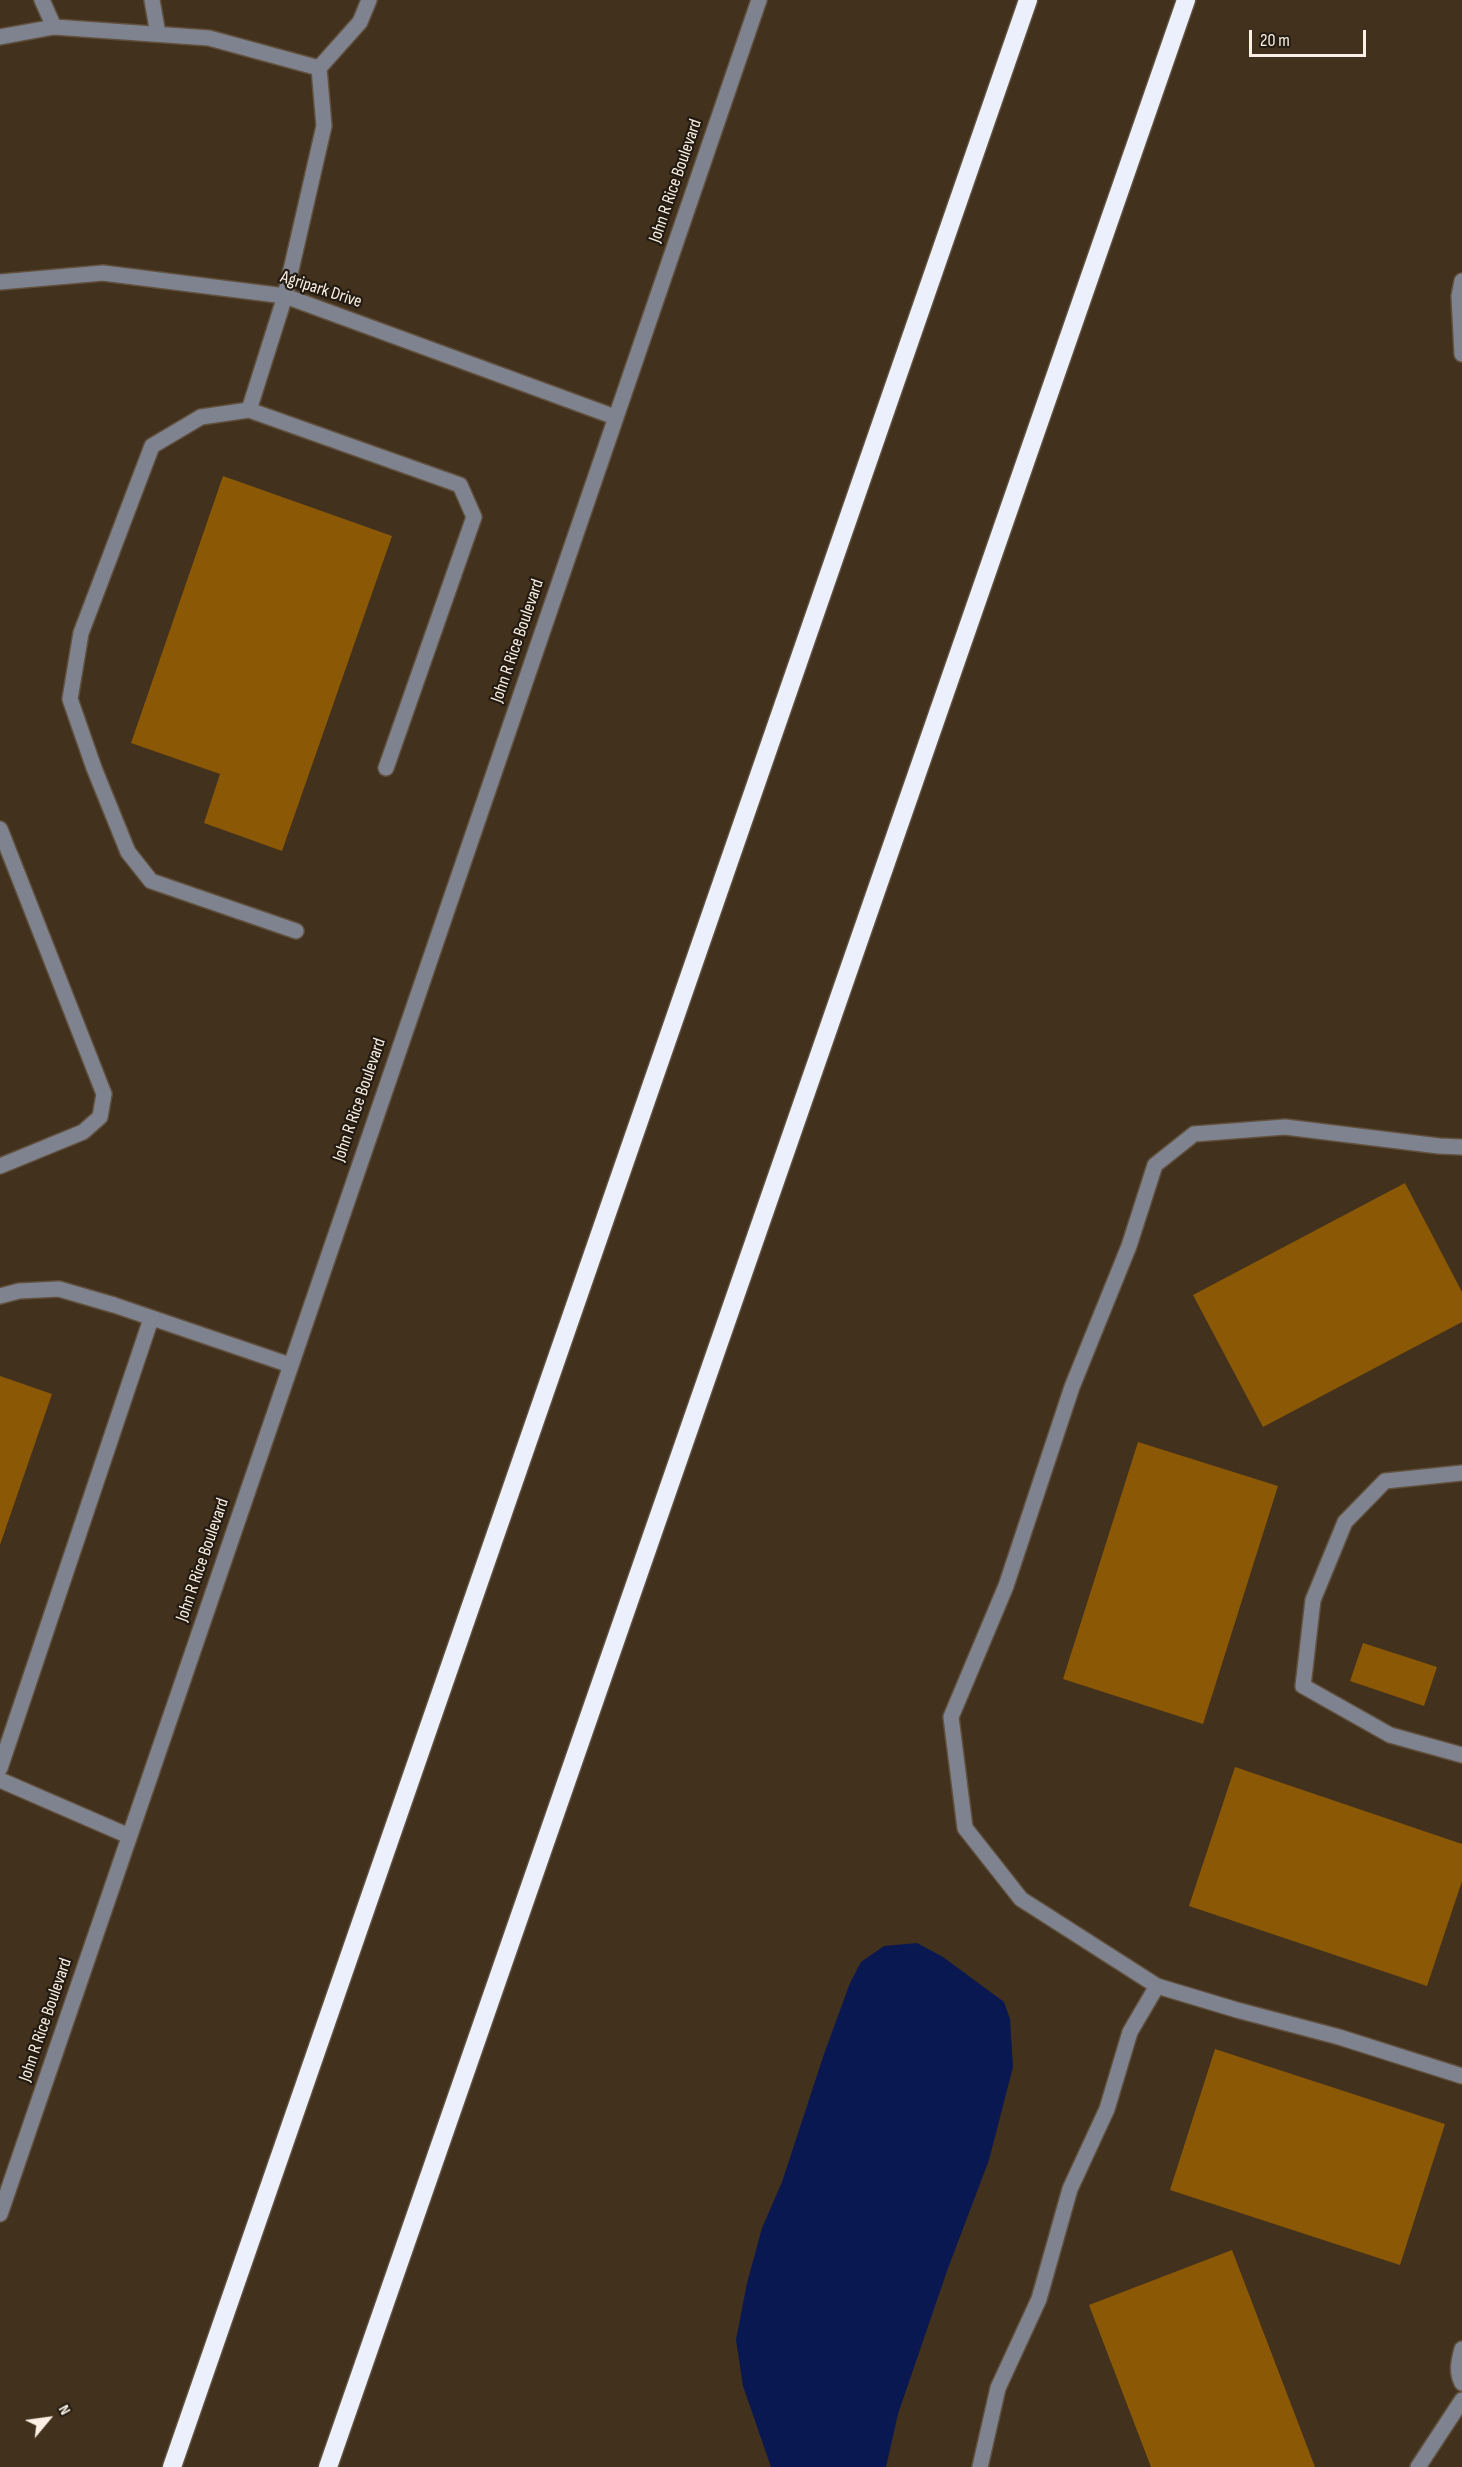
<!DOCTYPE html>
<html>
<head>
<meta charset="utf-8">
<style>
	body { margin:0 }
	#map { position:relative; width:1462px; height:2467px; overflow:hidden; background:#42311d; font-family:"Sofia Sans Condensed",sans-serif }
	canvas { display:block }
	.north { position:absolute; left:18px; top:2389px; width:60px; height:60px; -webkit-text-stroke:4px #231b12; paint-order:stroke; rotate:61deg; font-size:16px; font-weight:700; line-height:24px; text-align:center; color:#fbf0e3 }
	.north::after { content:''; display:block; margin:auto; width:21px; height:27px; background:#fbf0e3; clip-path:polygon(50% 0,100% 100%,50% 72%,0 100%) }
	.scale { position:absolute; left:1249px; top:30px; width:117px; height:27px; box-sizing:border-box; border:3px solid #fbf0e3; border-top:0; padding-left:8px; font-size:18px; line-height:21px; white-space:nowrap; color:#fbf0e3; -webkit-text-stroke:4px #231b12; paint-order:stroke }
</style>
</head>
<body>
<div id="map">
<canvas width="1462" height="2467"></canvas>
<div class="north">N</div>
<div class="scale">20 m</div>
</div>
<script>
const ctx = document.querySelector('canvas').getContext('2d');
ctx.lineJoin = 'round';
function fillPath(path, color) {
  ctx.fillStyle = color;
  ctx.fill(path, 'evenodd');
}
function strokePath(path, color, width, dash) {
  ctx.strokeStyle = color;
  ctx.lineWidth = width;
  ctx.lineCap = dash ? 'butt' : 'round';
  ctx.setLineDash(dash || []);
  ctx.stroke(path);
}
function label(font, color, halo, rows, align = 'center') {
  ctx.font = font + ' "Sofia Sans Condensed",sans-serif';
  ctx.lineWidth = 4.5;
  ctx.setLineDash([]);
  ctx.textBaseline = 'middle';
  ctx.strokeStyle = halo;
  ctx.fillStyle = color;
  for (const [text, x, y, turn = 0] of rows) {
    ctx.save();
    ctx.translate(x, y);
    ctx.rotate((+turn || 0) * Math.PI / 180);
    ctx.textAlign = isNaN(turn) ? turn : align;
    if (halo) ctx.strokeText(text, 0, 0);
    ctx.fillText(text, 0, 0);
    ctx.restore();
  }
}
const water = new Path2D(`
	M917,1943L943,1957L1004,2002L1010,2019L1013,2067L989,2160L947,2271L898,2414L886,2467H771L743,2386L736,2340L747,2283L762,2228L782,2182L824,2054L850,1983L861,1962L884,1946Z`);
const building = new Path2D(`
	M223,476L392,536L282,851L204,823L220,774L131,743Z
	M1405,1183L1462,1292V1322L1263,1427L1193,1295Z
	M0,1376L52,1394L0,1545Z
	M1138,1442L1278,1486L1203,1724L1063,1679Z
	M1363,1643L1437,1667L1424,1706L1350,1681Z
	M1235,1767L1462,1844V1881L1427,1986L1189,1906Z
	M1215,2049L1445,2124L1400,2265L1170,2190Z
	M1232,2250L1315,2467H1151L1089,2305Z`);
const minor = new Path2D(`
	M42,0L54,27
	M152,0L158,34
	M0,37L54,27L209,38L319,68L360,22L369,0
	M319,68L324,126L285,296L249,410L460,485L474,517L386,768
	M1462,281L1459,296L1462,354
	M0,282L103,273L285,296L615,417
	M249,410L201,417L152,446L81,633L70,699L94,768L128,852L151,881L296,931
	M0,829L104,1094L100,1117L83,1132L0,1166
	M0,1296L19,1291L59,1289L114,1305L290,1365
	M1462,1473L1385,1481L1345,1522L1313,1600L1303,1686L1390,1735L1462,1755
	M0,1768L151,1319
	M0,1780L129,1836
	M1157,1986L1237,2010L1339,2037L1462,2076
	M0,2214L759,0
	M1462,2349C1459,2360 1456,2372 1462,2383
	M980,2467L998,2388L1039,2299L1070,2189L1107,2109L1130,2032L1157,1986L1021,1899L965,1828L951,1717L1006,1586L1072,1387L1129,1246L1155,1165L1194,1134L1285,1127L1439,1146L1462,1147
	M1418,2467L1462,2400`);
const highway = new Path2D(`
	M172,2467L1028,0
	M328,2467L1186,0`);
const streetNames = [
	["John R Rice Boulevard",676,181,-71],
	["Agripark Drive",321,290,18],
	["John R Rice Boulevard",518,641,-71],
	["John R Rice Boulevard",360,1100,-71],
	["John R Rice Boulevard",203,1560,-71],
	["John R Rice Boulevard",46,2020,-71]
];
fillPath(water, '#0a1852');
fillPath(building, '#8b5806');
strokePath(minor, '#60503d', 18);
strokePath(highway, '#60503d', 21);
strokePath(minor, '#7e838f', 15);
strokePath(highway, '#ebf0fc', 18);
label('18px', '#fbf0e3', '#231b12', streetNames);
</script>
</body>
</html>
